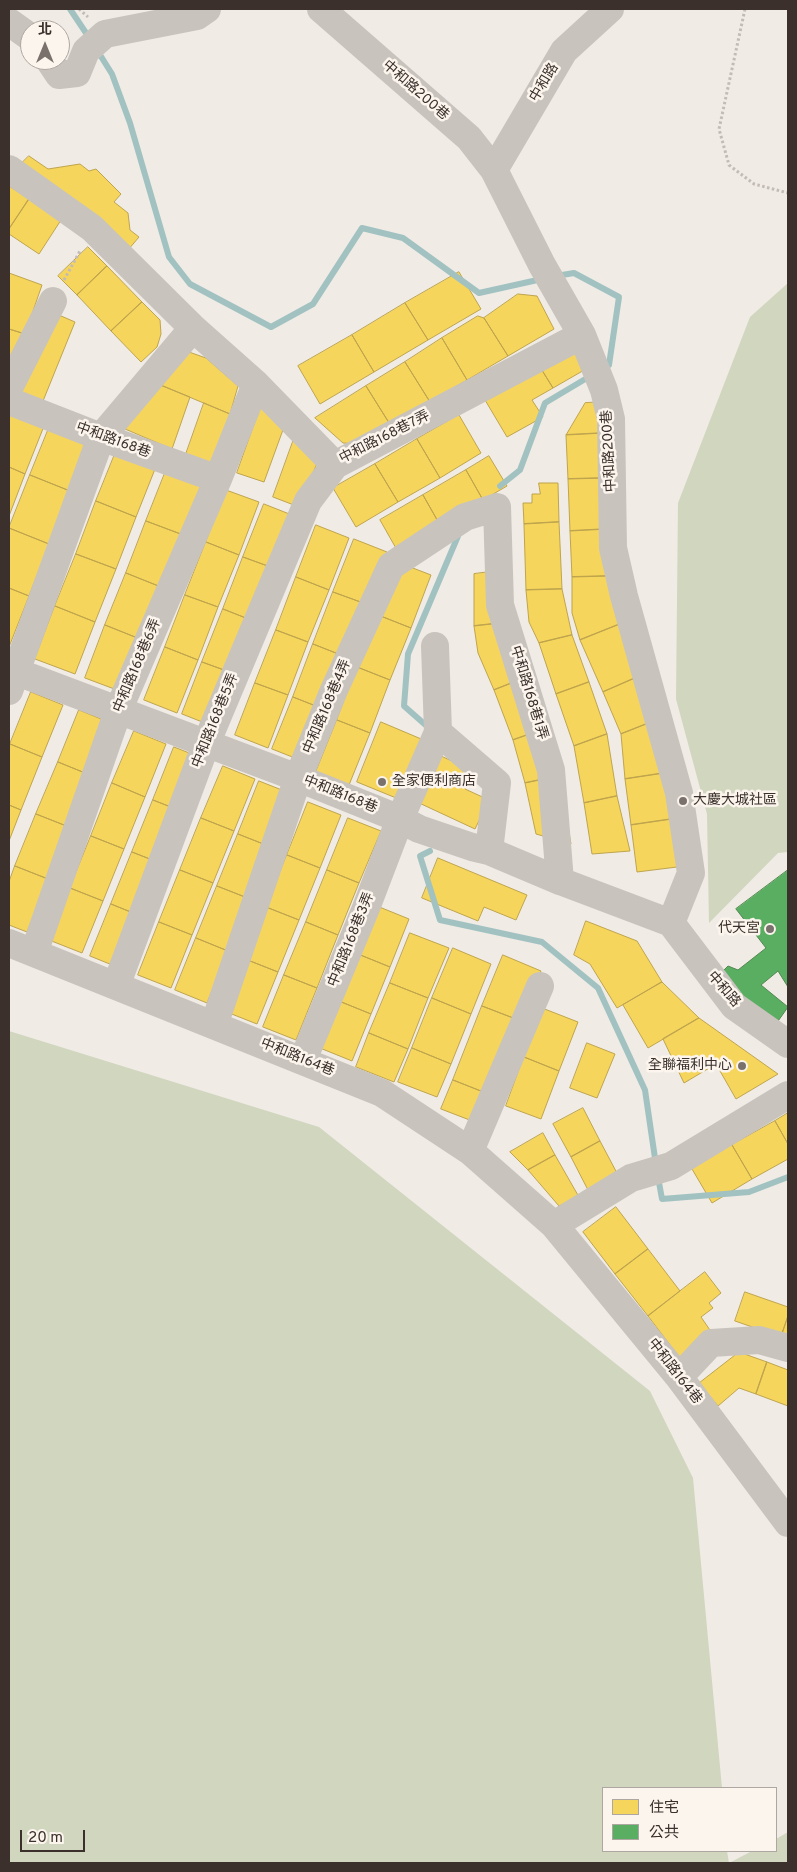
<!DOCTYPE html>
<html>
<head>
<meta charset="utf-8">
<style>
	body { margin:0 }
	#map { position:relative; width:797px; height:1872px; overflow:hidden; background:#f0ebe5; font-family:Overpass,"Noto Sans TC",sans-serif }
	canvas { display:block }
	.frame { position:absolute; inset:0; border:10px solid #3b302b; pointer-events:none }
	.legend { position:absolute; left:602px; top:1787px; width:175px; height:65px; box-sizing:border-box; background:#fbf5ee; border:1px solid #aea6a0; margin:0; padding:6px 9px; list-style:none; font-size:15px; color:#3b302b }
	.legend li { display:flex; align-items:center; gap:10px; height:25px }
	.legend b { width:25px; border:1px solid #aea6a0 }
	.north { position:absolute; left:20px; top:20px; width:50px; height:50px; box-sizing:border-box; background:#fbf5ee; border:1px solid #aea6a0; border-radius:50%; rotate:0deg; font-size:14px; font-weight:700; line-height:20px; text-align:center; color:#3b302b }
	.north::after { content:''; display:block; margin:auto; width:18px; height:22px; background:#7a716c; clip-path:polygon(50% 0,100% 100%,50% 72%,0 100%) }
	.scale { position:absolute; left:20px; top:1830px; width:65px; height:22px; box-sizing:border-box; border:2px solid #3b302b; border-top:0; padding-left:6px; font-size:15px; line-height:18px; white-space:nowrap; color:#3b302b; -webkit-text-stroke:4px #fbf5ee; paint-order:stroke }
</style>
</head>
<body>
<div id="map">
<canvas width="797" height="1872"></canvas>
<div class="frame"></div>
<ul class="legend">
<li><b style="height:14px;background:#f6d55c"></b>住宅</li>
<li><b style="height:14px;background:#5aae61"></b>公共</li>
</ul>
<div class="north">北</div>
<div class="scale">20 m</div>
</div>
<script>
const ctx = document.querySelector('canvas').getContext('2d');
ctx.lineJoin = 'round';
function fillPath(path, color) {
  ctx.fillStyle = color;
  ctx.fill(path, 'evenodd');
}
function strokePath(path, color, width, dash) {
  ctx.strokeStyle = color;
  ctx.lineWidth = width;
  ctx.lineCap = dash ? 'butt' : 'round';
  ctx.setLineDash(dash || []);
  ctx.stroke(path);
}
function label(font, color, halo, rows, align = 'center') {
  ctx.font = font + ' Overpass,"Noto Sans TC",sans-serif';
  ctx.lineWidth = 5;
  ctx.setLineDash([]);
  ctx.textBaseline = 'middle';
  ctx.strokeStyle = halo;
  ctx.fillStyle = color;
  for (const [text, x, y, turn = 0] of rows) {
    ctx.save();
    ctx.translate(x, y);
    ctx.rotate((+turn || 0) * Math.PI / 180);
    ctx.textAlign = isNaN(turn) ? turn : align;
    if (halo) ctx.strokeText(text, 0, 0);
    ctx.fillText(text, 0, 0);
    ctx.restore();
  }
}
const green = new Path2D(`
	M788,283V852L778,853L709,923L707,814L676,699L678,503L750,317Z
	M9,1031L319,1127L650,1391L693,1478L722,1788H603V1851H727L729,1863L752,1851H776V1839L788,1832V1863H9Z`);
const homes = new Path2D(`
	M29,156L48,169L80,164L89,171L96,169L121,194L114,202L128,213L130,230L139,237L128,250L21,164Z
	M9,186L29,199L9,229Z
	M29,199L61,220L39,254L9,234V229Z
	M88,247L107,266L77,295L58,276Z
	M107,266L142,302L111,331L77,295Z
	M459,272L481,309L428,340L405,303Z
	M9,273L42,285L25,334L9,329Z
	M518,294L537,296L554,329L508,356L484,318Z
	M142,302L160,320L161,334L157,347L141,362L111,331Z
	M405,303L428,340L374,372L352,335Z
	M45,309L75,322L43,401L13,389Z
	M478,316L484,318L508,356L467,380L442,338Z
	M9,329L25,334L9,381Z
	M352,335L374,372L320,404L298,366Z
	M442,338L467,380L430,402L405,362Z
	M574,348L586,369L553,388L540,367Z
	M186,351L206,358L238,386L230,414L158,384Z
	M405,362L430,402L391,426L366,386Z
	M540,367L553,388L532,400L543,417L507,437L485,400Z
	M158,384L190,397L172,449L125,429Z
	M366,386L391,426L358,444L343,443L315,418Z
	M603,402L604,433L566,435L585,403Z
	M204,403L230,414L213,466L185,457Z
	M261,406L284,427L264,482L237,473Z
	M13,409L46,421L25,474L9,467V419Z
	M459,415L481,453L440,478L417,439Z
	M51,423L91,439L70,491L30,475Z
	M604,433L606,478L568,479L566,435Z
	M295,436L320,456L299,507L273,497Z
	M417,439L440,478L398,502L375,464Z
	M117,449L157,464L136,517L96,501Z
	M489,456L507,486L483,500L466,470Z
	M375,464L398,502L356,527L333,488Z
	M9,467L25,474L9,516Z
	M167,468L207,484L186,536L146,521Z
	M466,470L483,500L440,525L423,495Z
	M30,475L70,491L49,544L9,528Z
	M606,478L608,529L570,531L568,479Z
	M539,483H558L559,522L524,524L523,503H532V494H540Z
	M226,490L259,502L239,555L206,542Z
	M423,495L440,525L397,550L380,520Z
	M96,501L136,517L116,569L76,554Z
	M264,504L297,517L276,569L243,557Z
	M146,521L186,536L166,589L126,573Z
	M559,522L562,589L526,590L524,524Z
	M316,525L349,538L329,590L296,577Z
	M9,528L49,544L29,596L9,588Z
	M608,529L610,576L572,577L570,531Z
	M354,539L387,552L366,604L333,592Z
	M206,542L239,555L218,607L185,595Z
	M76,554L116,569L95,622L55,606Z
	M243,557L276,569L256,622L223,609Z
	M405,565L431,575L411,628L378,615Z
	M505,570L510,622L474,626V574Z
	M126,573L166,589L145,641L105,625Z
	M610,576L620,624L580,640L572,613V577Z
	M296,577L329,590L308,642L276,630Z
	M9,588L29,596L9,647Z
	M562,589L572,635L539,643L529,622L526,590Z
	M333,592L366,604L346,657L313,644Z
	M185,595L218,607L198,660L165,647Z
	M55,606L95,622L75,674L35,659Z
	M223,609L256,622L235,674L202,662Z
	M378,615L411,628L390,680L357,667Z
	M510,622L527,677L494,690L478,653L474,626Z
	M620,624L642,675L603,692L580,640Z
	M105,625L145,641L125,693L85,678Z
	M276,630L308,642L288,695L255,683Z
	M572,635L589,682L556,694L539,643Z
	M313,644L346,657L326,710L293,697Z
	M165,647L198,660L177,713L144,700Z
	M202,662L235,674L215,727L182,714Z
	M357,667L390,680L370,733L337,720Z
	M642,675L659,719L621,734L603,692Z
	M527,677L547,728L513,740L494,690Z
	M589,682L607,734L574,746L556,694Z
	M255,683L288,695L268,748L235,735Z
	M31,692L63,705L42,757L10,744Z
	M293,697L326,710L305,762L272,749Z
	M79,710L111,723L90,775L58,762Z
	M659,719L671,772L625,779L621,734Z
	M337,720L370,733L349,785L316,772Z
	M381,722L426,741L401,800L357,782Z
	M547,728L559,776L525,783L513,740Z
	M134,731L166,744L145,797L112,783Z
	M607,734L617,796L584,803L574,746Z
	M10,744L42,757L21,810L9,805Z
	M174,747L207,760L186,813L153,800Z
	M439,755L473,771L465,789L489,800L475,829L417,802Z
	M58,762L90,775L69,827L36,814Z
	M223,766L255,779L234,831L201,818Z
	M671,772L679,818L631,825L625,779Z
	M559,776L571,844L536,834L525,783Z
	M259,781L292,794L271,847L238,834Z
	M112,783L145,797L124,849L91,836Z
	M617,796L630,851L592,854L584,803Z
	M153,800L186,813L165,865L132,852Z
	M308,802L341,815L320,868L287,855Z
	M9,805L21,810L9,841Z
	M36,814L69,827L48,879L15,866Z
	M201,818L234,831L213,883L180,870Z
	M348,818L381,831L359,883L327,870Z
	M679,818L685,866L637,872L631,825Z
	M238,834L271,847L250,899L217,886Z
	M91,836L124,849L103,901L70,888Z
	M132,852L165,865L143,917L111,904Z
	M287,855L320,868L299,920L266,907Z
	M438,858L527,895L516,920L484,907L478,921L422,898Z
	M15,866L48,879L27,932L9,925V882Z
	M180,870L213,883L192,935L159,922Z
	M327,870L359,883L338,935L306,922Z
	M217,886L250,899L228,951L196,938Z
	M70,888L103,901L82,953L49,940Z
	M111,904L143,917L122,969L90,956Z
	M372,904L409,919L390,967L353,952Z
	M266,907L299,920L278,972L245,959Z
	M586,921L637,941L662,982L617,1008L590,964L574,955Z
	M159,922L192,935L171,988L138,975Z
	M306,922L338,935L317,988L284,975Z
	M410,933L449,948L428,998L390,983Z
	M196,938L228,951L207,1003L175,990Z
	M453,948L491,964L471,1014L432,998Z
	M353,952L390,967L371,1014L334,999Z
	M503,955L541,971L521,1021L482,1006Z
	M245,959L278,972L257,1024L224,1011Z
	M284,975L317,988L296,1040L263,1027Z
	M662,982L699,1018L648,1048L623,1005Z
	M390,983L428,998L408,1049L369,1033Z
	M432,998L471,1014L451,1064L412,1048Z
	M334,999L371,1014L352,1061L315,1046Z
	M482,1006L521,1021L491,1095L453,1080Z
	M542,1008L578,1022L559,1071L524,1057Z
	M699,1018L778,1074L736,1099L716,1064L684,1083L663,1039Z
	M369,1033L408,1049L394,1082L356,1067Z
	M587,1043L615,1054L597,1098L570,1088Z
	M412,1048L451,1064L437,1097L398,1082Z
	M524,1057L559,1071L541,1119L506,1106Z
	M453,1080L491,1095L480,1124L441,1109Z
	M583,1108L600,1141L571,1157L553,1124Z
	M788,1113V1144L775,1121Z
	M775,1121L788,1144V1159L752,1179L732,1145Z
	M543,1133L555,1155L528,1170L510,1152Z
	M600,1141L618,1175L588,1190L571,1157Z
	M732,1145L752,1179L712,1203L692,1169Z
	M555,1155L579,1197L559,1206L528,1170Z
	M616,1207L648,1249L615,1274L583,1232Z
	M648,1249L680,1291L648,1316L615,1274Z
	M705,1272L721,1293L709,1303L713,1308L701,1317L712,1333L680,1358L648,1316Z
	M745,1292L788,1307V1316L781,1337L735,1321Z
	M788,1316V1339L781,1337Z
	M736,1351L767,1362L756,1394L739,1388L718,1406L699,1383L735,1355Z
	M767,1362L788,1370V1406L756,1394Z`);
const public = new Path2D(`
	M788,870V987L778,971L761,985L788,1007L776,1024L719,975L728,966L738,970L766,948L736,909Z`);
const stream = new Path2D(`
	M70,9L90,39
	M97,50L112,74L130,123L169,257L190,284L271,327L313,304L362,228L403,238L479,293L542,279
	M556,276L574,273L619,297L609,365L603,369
	M500,486L520,470L545,403L592,375
	M429,728L404,706L408,654L458,536
	M430,851L420,856L440,920L542,942L598,988L645,1090L656,1165
	M658,1177L662,1199L749,1192L788,1177`);
const path = new Path2D(`
	M79,9L88,17
	M745,9L719,129L729,165L754,184L788,193
	M64,280L80,251`);
const minor = new Path2D(`
	M321,9L469,138L494,170L542,265L582,335L604,390L611,419L613,548L624,596L679,793L691,873L671,923
	M9,22L30,37
	M49,60L59,75L77,73L86,51L105,34L197,16L207,9
	M9,169L92,228L193,328L256,384L335,465L582,335
	M494,170L564,51L610,9
	M9,388L53,301
	M9,401L101,437L218,479
	M9,669L298,778L400,819L419,829L472,847L489,851L560,881L671,923
	M9,691L101,437L193,328
	M438,732L497,783L489,851
	M671,923L734,1006L788,1044
	M9,943L382,1093L470,1151L554,1225L631,1178L671,1166L788,1095
	M34,953L118,711L218,479L256,384
	M116,986L206,744L308,501L335,465
	M214,1025L298,778L334,690L391,566L465,517L497,507L500,605L551,770L560,881
	M303,1060L366,908L400,819L438,732L435,646
	M470,1151L540,986
	M554,1225L679,1377L788,1523
	M679,1377L711,1343L759,1340L788,1348`);
const markers = [
	[382,782,5,"#7a716c"],
	[683,801,5,"#7a716c"],
	[770,929,5,"#7a716c"],
	[742,1066,5,"#7a716c"]
];
const streetNames = [
	["中和路",545,83,-59],
	["中和路200巷",415,91,41],
	["中和路168巷7弄",385,438,-27],
	["中和路168巷",113,441,20],
	["中和路200巷",610,451,-93],
	["中和路168巷6弄",138,666,-67],
	["中和路168巷1弄",528,693,73],
	["中和路168巷4弄",328,707,-67],
	["中和路168巷5弄",216,721,-68],
	["中和路168巷",340,795,22],
	["中和路168巷3弄",352,940,-68],
	["中和路",723,990,49],
	["中和路164巷",297,1058,22],
	["中和路164巷",674,1372,52]
];
const poiNames = [
	["全家便利商店",392,782],
	["大慶大城社區",693,801],
	["代天宮",760,929,"right"],
	["全聯福利中心",732,1066,"right"]
];
fillPath(green, '#d1d6bf');
fillPath(homes, '#f6d55c');
strokePath(homes, '#bea44d', 1);
fillPath(public, '#5aae61');
strokePath(public, '#518851', 1);
strokePath(stream, '#a1c2c1', 6);
strokePath(path, '#c2bbb6', 3, [2.5, 2.5]);
strokePath(minor, '#c9c3be', 28);
for (const [x, y, r, color] of markers) {
  const dot = new Path2D();
  dot.arc(x, y, r, 0, 2 * Math.PI);
  ctx.fillStyle = color;
  ctx.fill(dot);
  strokePath(dot, '#fbf5ee', 2);
}
label('14px', '#3b302b', '#fbf5ee', streetNames);
label('14px', '#3b302b', '#fbf5ee', poiNames, 'left');
</script>
</body>
</html>
